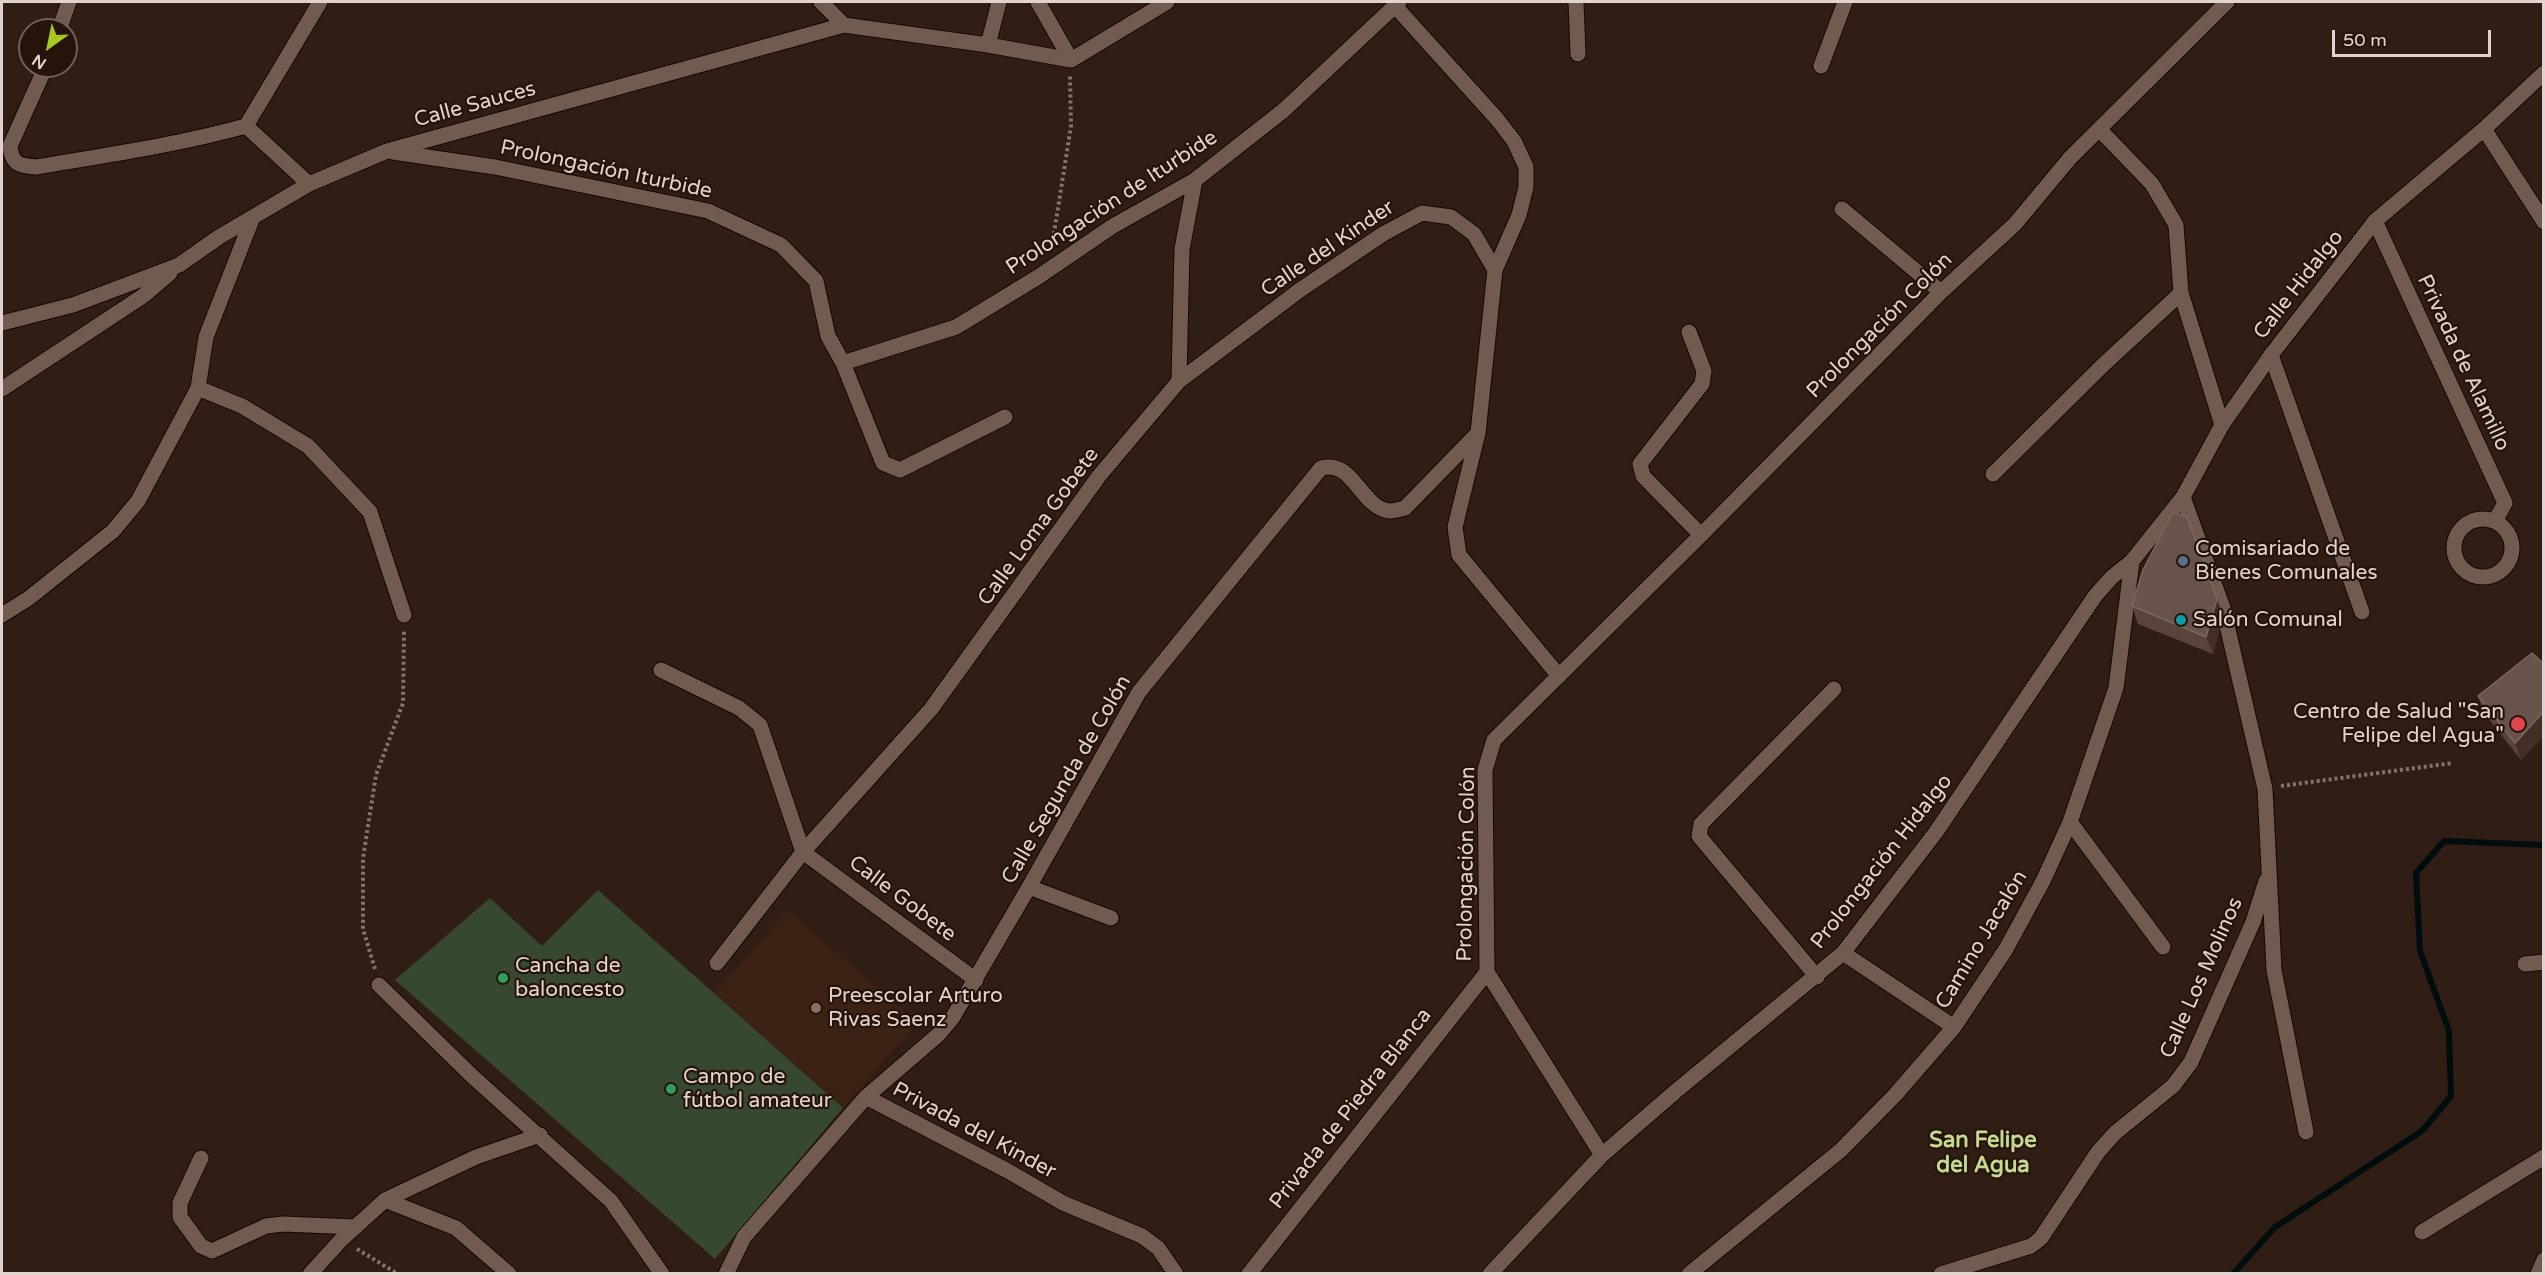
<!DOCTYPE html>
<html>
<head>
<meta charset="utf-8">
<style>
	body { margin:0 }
	#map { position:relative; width:2545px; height:1275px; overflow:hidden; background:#301d14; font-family:"Varela Round",sans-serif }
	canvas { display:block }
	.frame { position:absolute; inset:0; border:3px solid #e1d4ce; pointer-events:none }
	.north { position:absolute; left:18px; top:18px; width:60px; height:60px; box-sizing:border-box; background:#26140b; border:2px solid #716159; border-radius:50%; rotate:213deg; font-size:16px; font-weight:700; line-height:24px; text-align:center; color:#e1d4ce }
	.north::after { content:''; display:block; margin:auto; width:21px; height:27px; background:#a7c81f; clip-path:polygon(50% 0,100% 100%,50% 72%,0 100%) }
	.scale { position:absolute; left:2332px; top:30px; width:159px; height:27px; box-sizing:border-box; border:3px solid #e1d4ce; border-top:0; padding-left:8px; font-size:18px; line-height:21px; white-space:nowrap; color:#e1d4ce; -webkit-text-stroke:4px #26140b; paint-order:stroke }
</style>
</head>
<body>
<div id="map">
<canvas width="2545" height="1275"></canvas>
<div class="frame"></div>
<div class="north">N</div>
<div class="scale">50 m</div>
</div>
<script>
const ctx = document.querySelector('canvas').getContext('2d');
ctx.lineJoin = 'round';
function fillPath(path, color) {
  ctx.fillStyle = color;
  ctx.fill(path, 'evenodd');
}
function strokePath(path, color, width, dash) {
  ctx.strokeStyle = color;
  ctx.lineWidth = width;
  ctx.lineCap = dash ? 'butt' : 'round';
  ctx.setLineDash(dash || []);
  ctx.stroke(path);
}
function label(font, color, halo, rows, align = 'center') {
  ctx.font = font + ' "Varela Round",sans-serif';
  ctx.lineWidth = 4.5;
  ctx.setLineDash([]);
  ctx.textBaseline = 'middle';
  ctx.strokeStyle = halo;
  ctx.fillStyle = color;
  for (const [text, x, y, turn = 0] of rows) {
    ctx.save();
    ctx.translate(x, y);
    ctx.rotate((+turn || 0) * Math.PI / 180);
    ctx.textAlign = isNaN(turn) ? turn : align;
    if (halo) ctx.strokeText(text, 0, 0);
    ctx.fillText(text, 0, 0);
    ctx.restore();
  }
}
const built = new Path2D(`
	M788,910L917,1023L843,1108L714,994Z`);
const green = new Path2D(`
	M598,890L843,1108L715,1259L395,980L490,898L542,946Z`);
const stream = new Path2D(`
	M2233,1274L2275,1227L2422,1131L2451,1096L2449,1031L2420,951L2416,873L2444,841L2544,845`);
const path = new Path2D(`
	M1052,246L1071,126L1070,76
	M2281,786L2453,763
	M375,969L363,929V858L376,775L403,703L404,631
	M357,1249L398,1274`);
const minor = new Path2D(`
	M821,2L844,25
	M1038,2L1071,60
	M1576,2L1578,54
	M1395,6L1497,119L1514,141L1526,167V187L1519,215L1495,270L1478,433L1455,527L1459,555L1559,676
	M59,30L69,2
	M988,45L999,2
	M46,66L10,146C12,165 19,165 36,167C107,155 177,145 246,126
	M1821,66L1845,2
	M246,126L320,2
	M246,126L309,184
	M2484,129L2544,222
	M2100,130L2152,184L2176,225L2181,293L2222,425
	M393,152L495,167L708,211L781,245L816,281L828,336L843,363L883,463L900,470L1005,417
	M1842,209L1941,292
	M2375,221L2505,503L2495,521
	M2,323L73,305L179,265L219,237L309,184L387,151L844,25L988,45L1071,60L1167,2
	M1689,332L1704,371L1702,384L1640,464L1643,476L1701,535
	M2271,355L2362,612
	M843,363L956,327L1038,277L1113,226L1195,180L1284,110L1399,2
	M1179,381L1300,290L1383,234L1422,213L1451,217L1474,234L1495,270
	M198,388L242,406L308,446L370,512L404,615
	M2,389L143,296L170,273
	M1993,474L2103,365L2181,293
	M2183,497L2223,608L2265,789L2274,970L2306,1132
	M2454 548a29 29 0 1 1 58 0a29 29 0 1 1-58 0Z
	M2,615L29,598L113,531L138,501L198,388L206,337L253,217
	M661,670L739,708L760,725L803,852
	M2070,822L2163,947
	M803,852L976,980
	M1029,887L1111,918
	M1843,953L1954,1027
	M717,963L803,852L931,709L1099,476L1179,381L1182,249L1195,180
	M2525,964L2544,962
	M1817,977L1699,836L1701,824L1834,689
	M379,985L472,1076L611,1201L662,1274
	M866,1097L1008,1171L1063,1203L1142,1236L1158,1248L1176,1274
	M1602,1155L1487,972L1485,770L1494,740L1701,535L1941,292L2015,224L2070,158L2227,2
	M201,1158L180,1203V1217L201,1246L212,1251L266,1226L283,1224L356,1227
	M385,1200L456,1228L509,1274
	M2422,1232L2544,1157
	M310,1274L341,1240L385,1200L476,1157L540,1135
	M726,1274L744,1237L866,1097L939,1034L953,1017L1029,887L1139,692L1321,468C1354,459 1360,508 1390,511C1394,511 1401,509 1405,508L1478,433
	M1249,1274L1487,972
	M1689,1274L1841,1150L1895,1095L1954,1027L2006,949L2043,881L2070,822L2116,688L2132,561
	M1941,1274L2031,1246L2041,1238L2098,1152L2115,1133L2173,1086L2191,1062L2253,922L2266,881
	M2538,1274L2544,1260`);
const tertiary = new Path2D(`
	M1490,1274L1602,1155L1676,1091L1843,953L1936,832L2095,596L2112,577L2132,561L2183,497L2222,425L2271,355L2375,221L2484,129L2544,73`);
const wall = new Path2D(`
	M2132,606L2223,616L2213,654L2138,624Z
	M2544,664V735L2521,760L2484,713L2478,696Z`);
const shadedWall = new Path2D(`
	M2217,599L2223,616L2213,654L2206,637Z
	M2544,711V735L2521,760L2515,743Z`);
const building = new Path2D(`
	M2173,512L2187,517L2217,599L2206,637L2132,606L2143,570Z
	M2532,653L2544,664V711L2515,743L2478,696Z`);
const markers = [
	[2183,561,6,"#5c6f8a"],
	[2181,620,6,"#0f9aa8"],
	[2518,724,8,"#e0444e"],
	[503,978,6,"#2e9e5b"],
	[816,1008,6,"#8d6e63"],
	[671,1089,6,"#2e9e5b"]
];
const streetNames = [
	["Calle Sauces",475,105,-15],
	["Prolongación Iturbide",606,170,12],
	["Prolongación de Iturbide",1112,203,-33],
	["Calle del Kinder",1328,249,-34],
	["Calle Hidalgo",2299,285,-52],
	["Prolongación Colón",1880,326,-45],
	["Privada de Alamillo",2463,363,65],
	["Calle Loma Gobete",1039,527,-54],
	["Calle Segunda de Colón",1067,780,-60],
	["Prolongación Hidalgo",1882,862,-52],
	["Prolongación Colón",1467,864,-89],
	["Calle Gobete",902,899,37],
	["Camino Jacalón",1982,940,-59],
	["Calle Los Molinos",2202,978,-66],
	["Privada de Piedra Blanca",1351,1109,-52],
	["Privada del Kinder",974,1131,28]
];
const poiNames = [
	["Comisariado de",2195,549],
	["Bienes Comunales",2195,573],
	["Salón Comunal",2193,620],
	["Centro de Salud \"San",2504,712,"right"],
	["Felipe del Agua\"",2504,736,"right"],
	["Cancha de",515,966],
	["baloncesto",515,990],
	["Preescolar Arturo",828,996],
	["Rivas Saenz",828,1020],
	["Campo de",683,1077],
	["fútbol amateur",683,1101]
];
const neighbourhoodNames = [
	["San Felipe",1983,1141],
	["del Agua",1983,1166]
];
fillPath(built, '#3b2215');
fillPath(green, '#364930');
strokePath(stream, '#000d0e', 6);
strokePath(minor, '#170702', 17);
strokePath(tertiary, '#170702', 17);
strokePath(path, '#84746c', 4, [3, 3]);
strokePath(minor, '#715a4f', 15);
strokePath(tertiary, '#715a4f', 15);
fillPath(wall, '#58443a');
fillPath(shadedWall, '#422e24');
fillPath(building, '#67534a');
strokePath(building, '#7a685f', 1.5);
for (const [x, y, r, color] of markers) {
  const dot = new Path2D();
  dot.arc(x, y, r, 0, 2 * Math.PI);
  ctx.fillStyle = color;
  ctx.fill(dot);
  strokePath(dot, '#26140b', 2);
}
label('21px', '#e1d4ce', '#26140b', streetNames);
label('21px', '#e1d4ce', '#26140b', poiNames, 'left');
label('bold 22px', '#c5da8f', '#26140b', neighbourhoodNames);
</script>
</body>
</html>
